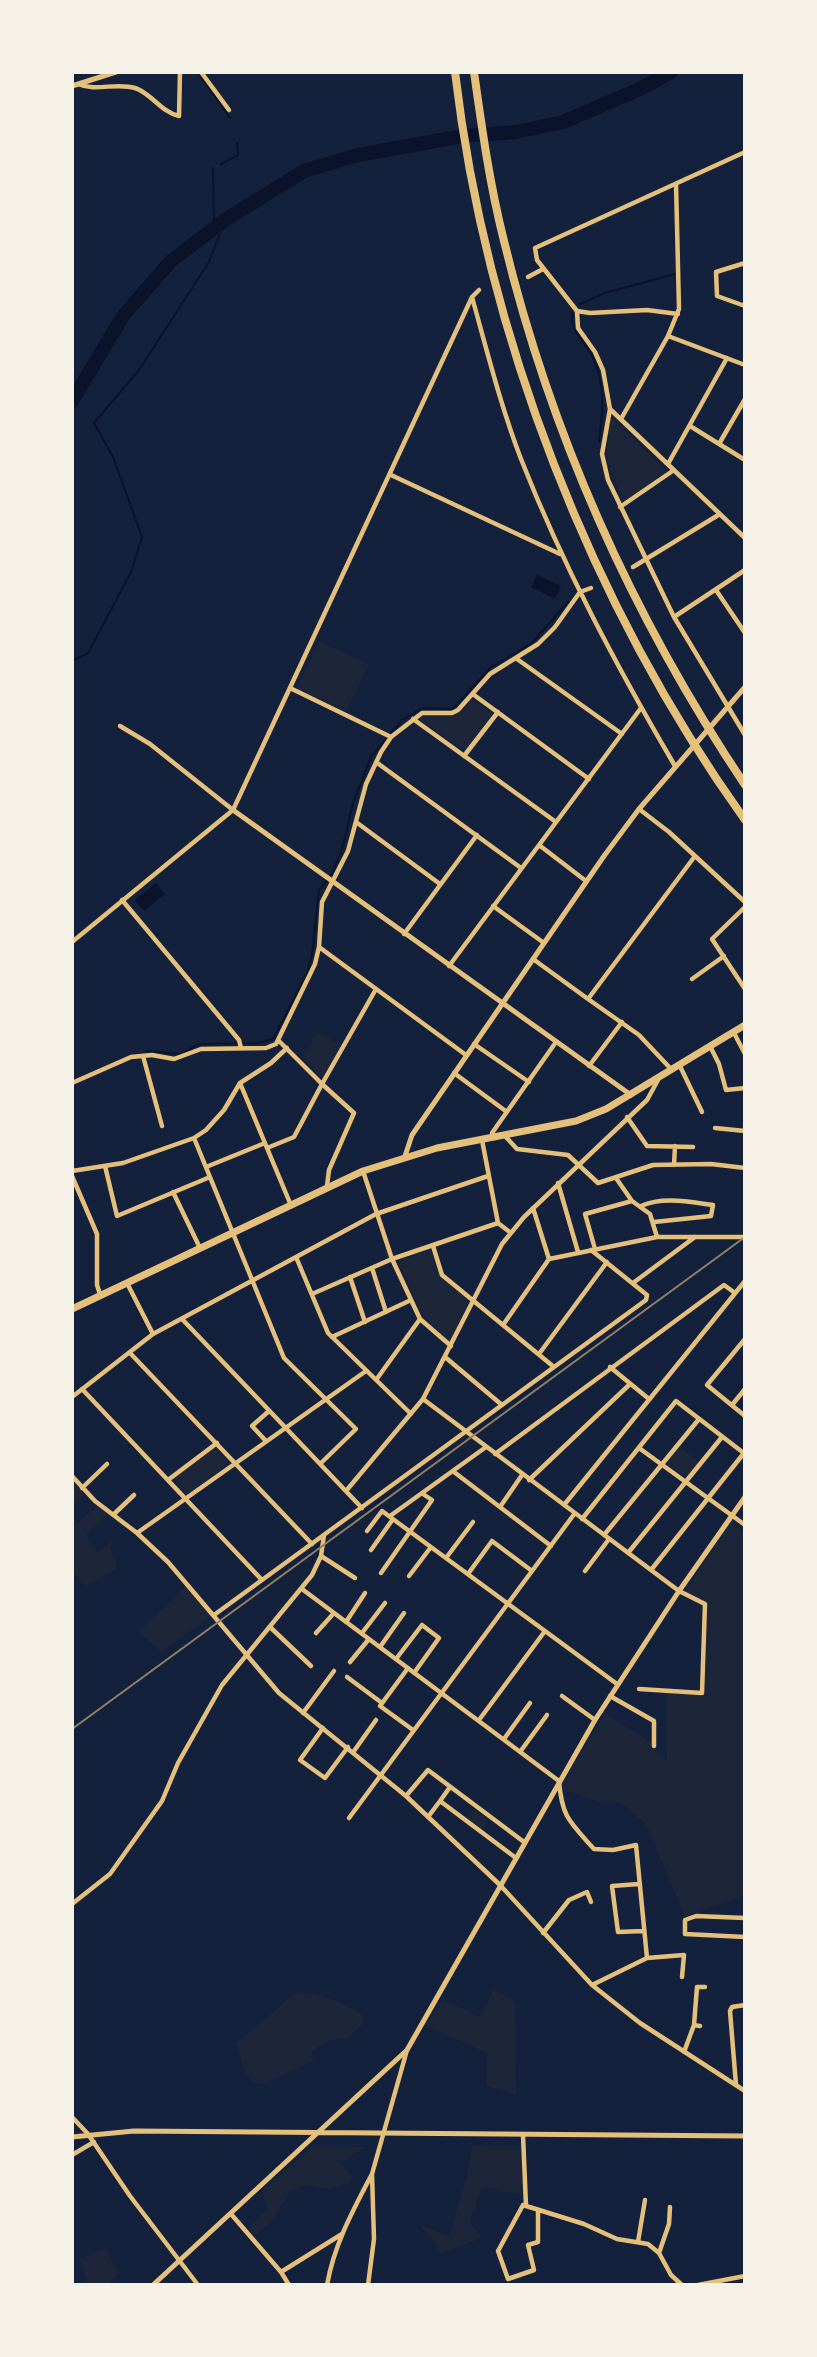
<!DOCTYPE html>
<html>
<head>
<meta charset="utf-8">
<style>
	body { margin:0 }
	#map { position:relative; width:817px; height:2357px; overflow:hidden; background:#14213d; font-family:"IBM Plex Sans",sans-serif }
	canvas { display:block }
	.frame { position:absolute; inset:0; border:74px solid #f6f1e7; pointer-events:none }
</style>
</head>
<body>
<div id="map">
<canvas width="817" height="2357"></canvas>
<div class="frame"></div>
</div>
<script>
const ctx = document.querySelector('canvas').getContext('2d');
ctx.lineJoin = 'round';
function fillPath(path, color) {
  ctx.fillStyle = color;
  ctx.fill(path, 'evenodd');
}
function strokePath(path, color, width, dash) {
  ctx.strokeStyle = color;
  ctx.lineWidth = width;
  ctx.lineCap = dash ? 'butt' : 'round';
  ctx.setLineDash(dash || []);
  ctx.stroke(path);
}
const green = new Path2D(`
	M612,418L667,472L624,501L607,460L609,419Z
	M319,641L369,664L346,711L297,688Z
	M472,700L493,714L466,751L421,721V717L426,715H457Z
	M317,1032L341,1045L324,1076L320,1077L303,1057Z
	M431,1250L441,1277L470,1301L450,1342L423,1316L399,1264L401,1260Z
	M679,1447L700,1462L687,1477L668,1465V1462Z
	M214,1448L229,1461L228,1464L188,1493H185L173,1478Z
	M72,1480L85,1495L72,1507Z
	M98,1506L108,1514L86,1535L98,1553L112,1540L111,1550L117,1564L115,1570L84,1587L72,1569V1517L77,1523Z
	M734,1524L745,1531V1896L685,1916L646,1824L620,1802C595,1806 587,1795 563,1790V1782L605,1713L650,1742L667,1762V1691L701,1693L705,1604L683,1594L729,1525Z
	M186,1586L211,1616L162,1652L138,1632Z
	M473,1809L488,1821L482,1830L466,1818Z
	M494,1989L515,2002L516,2094L486,2086L487,2053L426,2026L442,1999L481,2017Z
	M297,1992C323,1993 339,2001 361,2014L364,2023L347,2039L329,2040L312,2051L313,2061L264,2084L253,2083L244,2070L236,2043Z
	M520,2145L524,2195L482,2187L470,2221L481,2238L441,2254L434,2241L419,2224L449,2236L466,2180L472,2146Z
	M313,2146L366,2147L341,2162L352,2177L349,2184L326,2189L310,2185L291,2190L271,2222L255,2235L249,2227L268,2209L262,2191Z
	M105,2248L119,2273L108,2285H88L80,2259Z`);
const water = new Path2D(`
	M537,575L561,586L555,599L531,587Z
	M156,883L165,894L144,911L135,900Z`);
const stream = new Path2D(`
	M198,72L230,118
	M221,164L238,155L237,143
	M213,168L214,228
	M580,304L605,293L675,274
	M572,312C570,331 583,339 591,354C606,382 603,412 599,442
	M72,661L88,653L131,572L142,537L113,457L94,423L139,370L209,262L225,220
	M146,1051L181,1054L199,1044L257,1043L273,1039L307,974L312,955L319,890L332,874L342,850L353,803L371,757L402,720L422,708L453,709L490,668L532,643L568,602`);
const river = new Path2D(`
	M72,401L123,316L171,261L225,220L304,171L358,155L463,136L516,132L563,122L640,89L671,72`);
const minor = new Path2D(`
	M201,72L229,110
	M78,84C96,92 116,82 135,88C151,93 161,112 179,116L180,72
	M745,152L535,248L537,260L577,311L578,328L595,352L603,370L610,409L602,454L608,480L674,617L745,735
	M745,263L716,272L717,296L745,306
	M528,277L543,269
	M472,297C487,351 501,407 521,459C563,566 617,667 675,766
	M577,311L590,313L647,310L678,314
	M668,336L745,365
	M610,409L745,538
	M621,419L668,336L679,309L676,184
	M690,426L745,460
	M719,444L745,399
	M668,464L727,358
	M391,475L560,554
	M620,507L674,470
	M633,567L720,514
	M716,590L745,633
	M674,617L745,570
	M517,659L622,734
	M290,688L391,737
	M474,695L589,779
	M413,719L556,822
	M120,726L150,744L233,810
	M464,756L498,712
	M376,762L521,868
	M639,809L669,832L745,902
	M356,822L440,884
	M539,845L586,881
	M122,900L239,1040L241,1048
	M493,906L544,943
	M745,907L712,939L745,989
	M404,934L477,835
	M72,942L233,810L472,297L479,290
	M319,947L466,1055
	M533,959L588,999L695,856
	M449,966L641,708
	M692,979L724,956
	M588,999L639,1035L671,1069
	M733,1031L745,1054
	M279,1041L322,1084L376,989
	M474,1044L529,1082
	M710,1046L719,1064L726,1090L745,1088
	M143,1056L162,1126
	M679,1064L702,1112
	M589,1066L622,1022
	M454,1073L507,1112
	M72,1083L131,1057L152,1055L174,1059L201,1049L266,1048L276,1044L315,964L319,947L322,902L348,851L366,784L381,752L391,737L422,713H452L458,710L490,674L538,644L555,627L580,592L591,588
	M240,1083L267,1148L294,1137L322,1084L354,1113L329,1170L327,1186
	M627,1117L647,1146L693,1147
	M715,1128L745,1131
	M505,1136L517,1149L568,1155L598,1183L653,1165L711,1164L745,1168
	M194,1138L284,1358L356,1429L320,1464
	M495,1138L492,1133L556,1042
	M482,1140L498,1223L511,1233L502,1244L423,1399L679,1591L705,1604L702,1693L639,1689
	M267,1148L290,1203
	M674,1165L675,1146
	M105,1166L117,1216L210,1177
	M206,1167L265,1143
	M72,1171L123,1163L194,1138L206,1130L224,1110L240,1083L271,1063L287,1048
	M363,1171L392,1259L420,1319L451,1346
	M72,1176L97,1234V1285L100,1294
	M616,1178L632,1201L650,1214L657,1237
	M558,1183L578,1252
	M173,1192L200,1248
	M641,1206C663,1196 690,1202 713,1205L711,1216L654,1222
	M511,1233L524,1217L647,1100L658,1080
	M433,1246L442,1275L554,1367
	M595,1249L585,1214L632,1201
	M296,1257L328,1333L411,1414
	M549,1259L657,1237H745
	M372,1268L386,1312
	M350,1277L365,1322
	M127,1283L153,1334
	M633,1283L695,1237
	M312,1294L392,1259L498,1223
	M182,1319L362,1508
	M503,1325L549,1259L533,1208
	M332,1337L411,1300
	M745,1339L707,1385L745,1416
	M130,1353L312,1544
	M539,1354L607,1262
	M445,1357L502,1405
	M610,1367L649,1399
	M376,1380L420,1319
	M82,1389L262,1580
	M72,1397L153,1334L376,1214L488,1176
	M732,1405L745,1389
	M265,1440L252,1426L269,1411
	M639,1448L745,1525
	M495,1454L724,1285L735,1293
	M454,1472L551,1546
	M72,1476L95,1501L137,1533L168,1562L279,1693L406,1796L500,1885L592,1985L640,2023L745,2091
	M168,1480L217,1443
	M529,1480L630,1384
	M82,1488L107,1464
	M346,1491L423,1399
	M564,1505L745,1281
	M500,1507L522,1475
	M113,1515L134,1495
	M390,1516L486,1447
	M582,1519L676,1401L745,1454
	M367,1531L382,1511L617,1684
	M137,1533L366,1371
	M604,1535L699,1419
	M371,1550L393,1519
	M628,1553L722,1437
	M321,1556L355,1578
	M446,1558L473,1522
	M651,1570L744,1453
	M585,1571L609,1539
	M381,1573L432,1500L423,1494
	M468,1574L492,1541L532,1571
	M409,1576L431,1547
	M302,1589L559,1781C562,1818 570,1822 594,1849L613,1850L636,1845L647,1958L684,1955L682,1977
	M214,1615L646,1300L647,1295L591,1250
	M346,1622L365,1593
	M270,1627L311,1666
	M316,1633L334,1613
	M362,1633L385,1603
	M380,1647L404,1613
	M396,1659L422,1625L439,1638L414,1673
	M350,1662L369,1639
	M408,1668L380,1706L413,1730
	M347,1677L382,1703
	M562,1696L595,1720
	M610,1696L654,1721V1746
	M303,1713L334,1671
	M479,1720L545,1631
	M323,1728L300,1760L325,1778L348,1747
	M504,1739L530,1703
	M354,1751L376,1720
	M520,1752L547,1715
	M406,1796L428,1770L524,1842
	M440,1801L450,1787
	M428,1817L440,1801L516,1858
	M349,1818L575,1513
	M639,1884L612,1886L618,1932L644,1931
	M72,1904L110,1874L162,1801L178,1763L222,1685L312,1575L321,1556L324,1535
	M745,1918L696,1916L685,1920V1934L745,1937
	M543,1933L569,1900L587,1892L591,1902
	M592,1985L647,1958
	M700,2026L694,2025L697,1987H705
	M684,2052L694,2025
	M736,2085L730,2011L732,2007L745,2005
	M72,2117L88,2134L130,2196L198,2285
	M523,2135L526,2206
	M72,2155L94,2142
	M538,2212V2242L528,2245L534,2270L508,2279L498,2251L523,2205L584,2224L617,2239L648,2244L659,2253L671,2275L682,2285
	M231,2214L281,2272
	M638,2242L645,2200
	M659,2253L669,2224L670,2207
	M289,2285L281,2272L342,2234
	M327,2285C334,2245 353,2210 372,2174
	M368,2285L374,2239L372,2174L407,2050
	M698,2285L745,2276`);
const tertiary = new Path2D(`
	M72,86L116,72
	M233,810L631,1095
	M405,1156L412,1135L604,856L639,809L745,687
	M72,2137L134,2131L745,2136
	M153,2285L407,2050L595,1720L679,1591L745,1497`);
const primary = new Path2D(`
	M72,1309L363,1171L437,1148L576,1121L606,1109L745,1025`);
const motorway = new Path2D(`
	M455,72C486,335 591,605 745,820
	M474,72C482,129 490,186 504,241C551,435 634,619 745,785`);
const rail = new Path2D(`
	M72,1729L745,1237`);
fillPath(green, '#1d2539');
fillPath(water, '#0b132b');
strokePath(stream, '#0b132b', 2);
strokePath(river, '#0b132b', 14);
strokePath(minor, '#e5c07b', 4.5);
strokePath(tertiary, '#e5c07b', 5);
strokePath(primary, '#e5c07b', 7);
strokePath(motorway, '#e5c07b', 8);
strokePath(rail, '#918062', 2);
</script>
</body>
</html>
